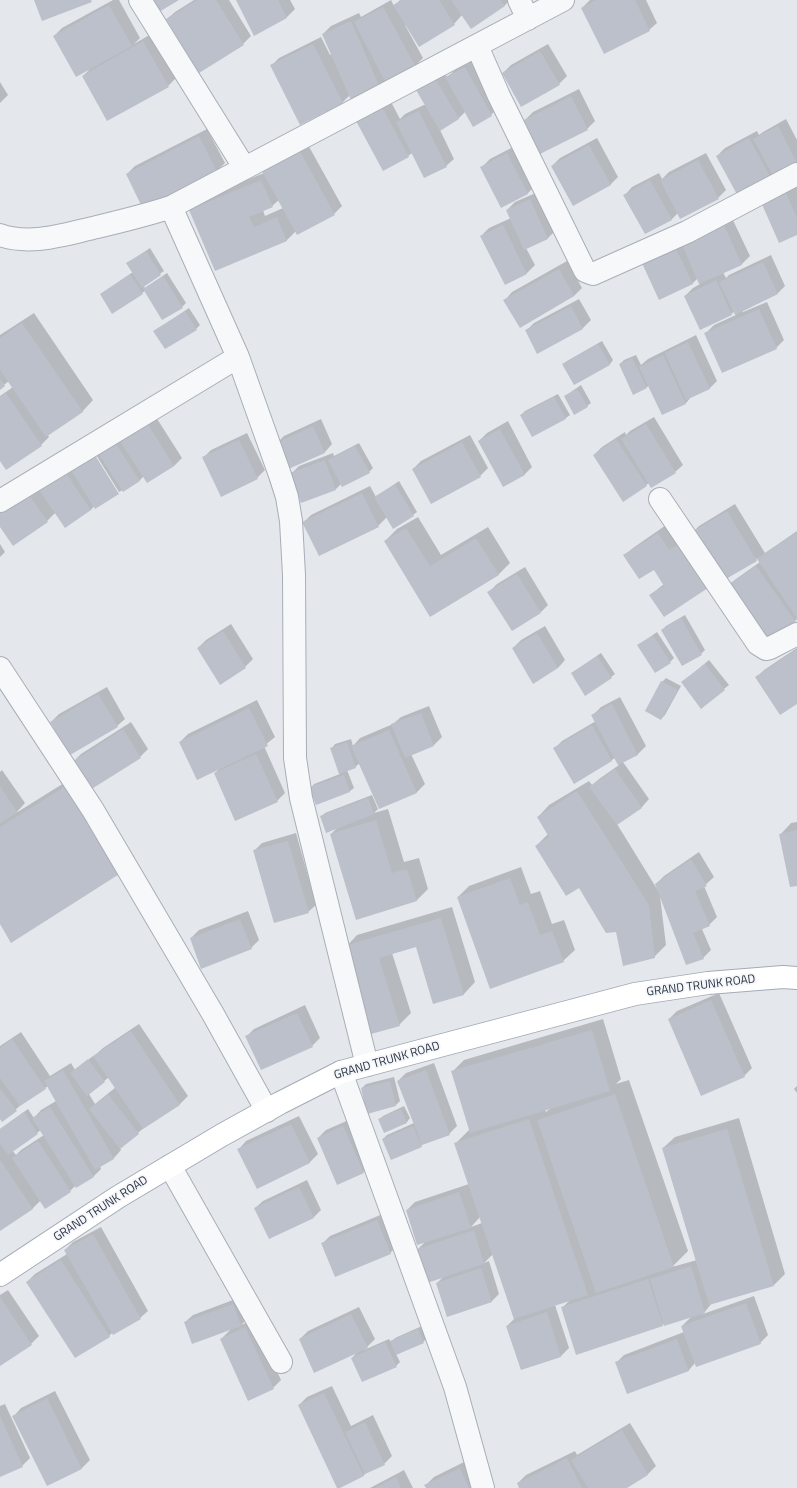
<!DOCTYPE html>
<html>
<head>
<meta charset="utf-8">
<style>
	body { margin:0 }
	canvas { display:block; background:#e4e7ec }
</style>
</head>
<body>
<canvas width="797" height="1488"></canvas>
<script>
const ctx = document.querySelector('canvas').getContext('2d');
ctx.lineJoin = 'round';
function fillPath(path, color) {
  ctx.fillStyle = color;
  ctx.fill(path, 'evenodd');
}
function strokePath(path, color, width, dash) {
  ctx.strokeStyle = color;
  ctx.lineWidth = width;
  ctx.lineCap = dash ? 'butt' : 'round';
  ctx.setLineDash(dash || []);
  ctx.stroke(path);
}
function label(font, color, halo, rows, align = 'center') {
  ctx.font = font + ' "Titillium Web",sans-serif';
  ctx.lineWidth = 3.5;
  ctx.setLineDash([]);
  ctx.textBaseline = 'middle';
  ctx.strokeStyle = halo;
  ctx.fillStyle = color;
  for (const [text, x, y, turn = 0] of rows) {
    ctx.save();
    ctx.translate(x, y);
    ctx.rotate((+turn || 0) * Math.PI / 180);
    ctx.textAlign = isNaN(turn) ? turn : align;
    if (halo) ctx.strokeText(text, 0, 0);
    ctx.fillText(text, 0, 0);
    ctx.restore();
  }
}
const shadow = new Path2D(`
	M113,0H119L140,38L134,44L151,34L176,78L168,86L83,76L89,70L54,36L62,28Z
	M194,0H229L251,36L243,44L167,19L175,12Z
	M237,0H290L295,9L287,17L254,34Z
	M391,0L394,6L400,0H510L505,5L471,28L462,15L454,24L405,25L423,58L415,66L386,80L380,87L350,95L342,103L271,66L279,58L321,37L330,55L332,54L323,34L331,26L359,13L361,17Z
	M590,0H646L657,23L649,30L582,8Z
	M548,44L567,76L559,84L503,73L511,65Z
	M473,59L499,107L491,115L473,125L465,112L458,119L440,130L454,159L446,166L412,153L408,156L357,121L390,100L400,119L405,114L426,104L417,90L443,71L447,77L455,70Z
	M0,82L8,95L0,103Z
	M579,89L595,121L587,129L525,120L533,112Z
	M786,119L797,140V166L771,179L717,156L725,148L757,131L759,135L763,132Z
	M207,129L225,163L217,171L127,174L135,166Z
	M597,138L618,177L610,185L552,166L560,158Z
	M307,143L342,206L334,214L296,231L286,241L190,210L202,198L264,173ZM279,200L283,208L265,216L263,210L272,206Z
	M515,146L536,185L528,193L502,206L482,167L490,159Z
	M706,153L726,190L718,198L678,213L672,219L646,233L625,195L632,187L659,173L662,179L669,172Z
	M797,184V234L762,202Z
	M538,192L555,231L547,239L526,248L535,265L527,273L505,283L481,236L489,228L511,218L507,210L515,202Z
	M731,216L750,256L742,264L723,272L726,278L729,275L771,255L785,286L777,294L742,310L743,312L767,302L784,340L776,348L706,333L714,325L736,315L734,311L732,314L685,296L693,288L700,284L698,278L692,284L642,261Z
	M150,248L164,271L143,285L145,288L167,273L186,303L182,307L145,291L112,313L101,294L133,272L128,263Z
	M567,261L582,288L574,296L520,327L505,300L512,292Z
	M579,299L591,320L583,328L538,352L526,331L534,323Z
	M189,308L200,325L196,329L155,331Z
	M34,313L93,400L82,412L48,435L49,437L41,445L0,459V396L13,387L9,381L0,388V335Z
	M696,335L717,381L709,389L692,396L686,403L663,414L649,385L646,388L620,364L624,360L636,355L641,365L648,359Z
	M602,341L613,360L610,364L574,384L564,364L567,361Z
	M581,385L591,403L587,406L565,396Z
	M558,394L570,415L566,418L533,436L521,415L525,411Z
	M154,414L182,458L174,466L148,482L144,476L140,480L119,492L93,450Z
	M654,417L683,465L675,472L649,483L623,500L594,455L602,447L625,432L626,435L630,431Z
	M321,419L332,444L325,452L276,444L284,436Z
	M508,421L532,467L524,475L479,441L487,433Z
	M247,433L265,470L257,478L203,458L211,450Z
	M470,435L488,468L480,476L413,469L421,461Z
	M359,443L373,468L369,472L342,483L336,489L301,502L291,474L299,466L333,453L334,456Z
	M71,462L117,493H119L95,508L94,506L91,510L56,512L47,521L0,525L36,485Z
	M399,481L417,512L413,515L387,517L378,526L303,523L311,515L370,486L376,497Z
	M735,504L765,553L797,531V619L795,621L728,586L736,579L760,562L758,558L756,560L691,534L699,526Z
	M418,517L441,555L488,527L510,563L498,575L431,616L385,541L397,529Z
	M666,525L715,579L650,595L664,584L654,568L625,555L633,548Z
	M0,544L5,552L0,557Z
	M525,567L548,605L541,612L489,592L497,584Z
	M685,615L705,650L701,654L683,665L662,630L666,626Z
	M231,624L253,659L245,667L198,648L206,640Z
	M545,626L565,660L558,668L513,648L521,640Z
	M657,632L674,658L670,662L639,645Z
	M797,648V703L757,677L764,670Z
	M601,653L615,674L611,677L572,673Z
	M709,660L729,685L701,707L686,679Z
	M666,678L681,686L665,715L661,719L662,682Z
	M107,687L125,719L117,726L51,722L59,714Z
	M620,697L646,746L638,754L623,762L649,799L642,807L617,824L657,889L656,884L664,876L699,852L714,877L704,886L717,917L709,925L702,929L711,950L703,958L660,896L666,945L654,957L617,931L580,887L536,846L548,834L538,817L549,805L589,781L592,785L599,779L619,765L615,758L574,783L554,749L562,741L596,721L593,715L601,707Z
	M257,700L275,737L264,746L285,793L277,801L215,773L220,768L180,742L188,734Z
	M429,706L442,737L434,745L411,754L425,784L417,792L380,808L360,763L355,767L347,770L354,788L350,791L317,803L311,788L314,784L340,774L332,748L335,744L351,739L353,746L360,738L393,724L401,717Z
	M131,722L148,749L140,757L91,788L135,858L121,873L0,923V772L2,770L25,803L16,813L80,773L73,762L81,754Z
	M372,795L378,809L374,813L388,809L404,862L419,858L428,889L417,900L357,919L331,834L338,827L321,817L325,813Z
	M797,822V885L780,835L791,823Z
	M296,833L316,905L308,912L254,851L262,843Z
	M521,867L531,894L540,891L552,924L564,920L575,950L563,961L458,897L469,886Z
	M452,907L475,982L464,994L434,1003L416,945L392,953L411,1013L399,1025L346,947L357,935Z
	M248,911L259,940L251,948L191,938L199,930Z
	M719,993L752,1068L744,1076L669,1019L677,1011Z
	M305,1005L320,1038L312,1046L246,1037L254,1029Z
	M603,1019L621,1079L616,1084L629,1080L688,1251L672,1267L697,1260L663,1148L675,1137L739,1118L785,1274L774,1285L712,1303L703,1314L754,1296L768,1335L760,1343L695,1363L689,1370L616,1363L624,1355L684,1332L682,1326L692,1316L665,1323L662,1325L562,1308L570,1300L555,1305L569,1348L561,1356L521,1369L507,1326L514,1319L493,1254L484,1263L489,1261L499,1294L491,1302L437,1283L444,1276L417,1250L425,1242L407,1210L415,1202L469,1184L455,1144L470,1129L452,1072L464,1060ZM551,1108L546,1112L545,1109ZM480,1217L482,1223L471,1227Z
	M139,1024L188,1096L180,1104L145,1127L120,1148L121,1150L114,1158L100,1166L101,1169L93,1177L76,1185L70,1191L41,1200L32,1209L0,1230V1129L28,1109L34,1118L41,1110L56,1101L48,1086L24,1102L3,1121L0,1117V1046L21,1032L50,1076L71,1063L75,1070L93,1056V1057L103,1048ZM109,1077L116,1087L95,1104L89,1094ZM41,1130L44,1135L21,1150L16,1155L12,1150Z
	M434,1063L457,1126L449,1134L424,1143L421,1146L383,1139L387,1135L414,1123L398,1081L406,1073Z
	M394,1077L400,1101L396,1105L368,1113L362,1088L366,1084Z
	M797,1086V1093L794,1089Z
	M404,1106L410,1118L407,1122L384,1132L379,1120L383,1116Z
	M299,1116L318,1154L310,1162L257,1188L239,1149L246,1141Z
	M351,1119L371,1164L363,1172L318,1138L326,1130Z
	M307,1180L321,1210L313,1218L255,1208L263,1201Z
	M385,1213L398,1245L390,1253L322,1244L330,1236Z
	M101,1227L148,1311L140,1318L112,1333L109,1336L27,1282L35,1274L67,1254L65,1250L73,1242Z
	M8,1290L39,1336L31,1344L0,1365V1295Z
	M241,1297L249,1318L241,1325L253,1320L281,1380L273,1388L221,1339L231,1329L185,1322L193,1315Z
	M359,1307L375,1339L364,1350L389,1339L391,1342L395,1338L422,1326L427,1338L423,1342L396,1354L400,1362L396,1366L352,1358L358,1351L300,1339L308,1331Z
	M332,1386L351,1426L373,1415L392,1456L384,1464L367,1472L363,1476L299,1405L307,1397Z
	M55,1391L90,1460L82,1468L48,1485L14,1416L21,1408Z
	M5,1404L30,1458L22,1466L0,1476V1406Z
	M630,1423L656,1466L648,1474L625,1488H520L518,1483L526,1475L575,1451L577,1455Z
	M468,1460L481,1488H427L426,1485L434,1477Z
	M404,1470L413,1488H370Z`);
const building = new Path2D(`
	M34,0H91L92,2L42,21Z
	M151,0H179L159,12Z
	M197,0H216L244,45L199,73L166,19Z
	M236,0H278L287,18L254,36Z
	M402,0H439L455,25L419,47L393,5Z
	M451,0H501L505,6L471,29Z
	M596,0H635L650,31L604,54L581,8Z
	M109,5L132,46L76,77L53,36Z
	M383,7L416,67L386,83L354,22Z
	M351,21L380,88L351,100L322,34Z
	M143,41L169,87L107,121L82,76Z
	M313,44L343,103L300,125L270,65Z
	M540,51L560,85L521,107L502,73Z
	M465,67L492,116L473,127L445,77Z
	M435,78L459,119L440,131L416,90Z
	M571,96L588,130L540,154L524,120Z
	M382,107L409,157L383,171L356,121Z
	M419,111L447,167L424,178L396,122Z
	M778,126L797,163V167L775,179L753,139Z
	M199,136L217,172L143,209L126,174Z
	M749,138L772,180L739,198L716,156Z
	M589,145L611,185L573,206L551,166Z
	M299,150L335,215L297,235L262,171Z
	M507,153L528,194L501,208L480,167Z
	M698,160L719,199L680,219L660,180Z
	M261,180L273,207L249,217L254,227L277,217L287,241L215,271L189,210Z
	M650,180L672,220L645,234L623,195Z
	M785,191L797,218V235L779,243L761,202Z
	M530,199L548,239L524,250L506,210Z
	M723,223L742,265L699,284L681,242Z
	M503,225L527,274L505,285L480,236Z
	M674,245L693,284L659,300L641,261Z
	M146,251L161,275L142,288L126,263Z
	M763,262L778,294L735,315L719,282Z
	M559,269L574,296L520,328L503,300Z
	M130,274L143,294L112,314L100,294Z
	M163,276L183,308L162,320L143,289Z
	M716,280L732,315L700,330L684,296Z
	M571,306L583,329L537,354L525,330Z
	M759,309L777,349L722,373L704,333Z
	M185,311L197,330L165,349L153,331Z
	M22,323L83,412L46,437L0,370V338Z
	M688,342L710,389L686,400L665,353Z
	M598,344L610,365L574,385L562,364Z
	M663,355L686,404L662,415L639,367Z
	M632,358L647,388L633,395L619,364Z
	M0,379L5,386L0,390Z
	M577,389L588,407L574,415L564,396Z
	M6,393L42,446L6,470L0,461V397Z
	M554,397L566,419L532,437L520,415Z
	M146,421L174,466L147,483L118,438Z
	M646,424L676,473L651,488L621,439Z
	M313,426L325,453L286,470L274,444Z
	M500,429L525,475L503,487L478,441Z
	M616,439L647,486L623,502L593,455Z
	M239,440L258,479L221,497L202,457Z
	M114,441L140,481L123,492L98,453Z
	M462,442L481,477L431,504L412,469Z
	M355,446L370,473L342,487L328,460Z
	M93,452L119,494L95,509L69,467Z
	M325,460L336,490L301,503L290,473Z
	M63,469L91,510L65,528L37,487Z
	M395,484L414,516L393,529L374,497Z
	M27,492L48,522L13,546L0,527V510Z
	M362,493L379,527L319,556L302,522Z
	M727,511L757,561L719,583L690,533Z
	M406,528L430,566L476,538L499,575L430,617L384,541Z
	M797,532V618L757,559Z
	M658,533L669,550L679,544L708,588L664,617L649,595L664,586L654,570L639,579L623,555Z
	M756,566L796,622L767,642L726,586Z
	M517,574L541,613L512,631L487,592Z
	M681,618L702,655L682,666L661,630Z
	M223,631L246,668L220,685L197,648Z
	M537,633L558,668L533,684L512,648Z
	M653,635L671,663L655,673L637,645Z
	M797,649V704L780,715L755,677Z
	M597,656L612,678L585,696L571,673Z
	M705,664L725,690L701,709L681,682Z
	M661,681L678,690L661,720L645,711Z
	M98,694L118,727L70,755L50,722Z
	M612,704L638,755L618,765L591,715Z
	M249,708L268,746L197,780L179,742Z
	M421,713L434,746L405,758L391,724Z
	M592,725L612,761L574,784L553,748Z
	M123,729L141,758L90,790L72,762Z
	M389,730L417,793L379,809L351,746Z
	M347,742L356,768L339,774L330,748Z
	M256,754L278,802L235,821L214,773Z
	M615,769L642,808L617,825L589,787Z
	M344,775L350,792L316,805L309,787Z
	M0,786L17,812L0,824Z
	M66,786L121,873L11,943L0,924V827Z
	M577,791L649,905L655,958L623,966L616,932L606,933L579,888L566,896L535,846L549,837L537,817Z
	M368,798L374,814L326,833L320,816Z
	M376,820L392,873L407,869L417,901L356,920L330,834Z
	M797,830V886L790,887L779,834Z
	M288,841L309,913L274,923L253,850Z
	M691,859L707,886L695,891L710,926L693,933L704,959L686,965L655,884Z
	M510,878L520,905L528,902L540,935L552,931L564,962L490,989L457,897Z
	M441,918L464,995L433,1004L416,947L379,958L400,1026L371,1034L344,946Z
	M240,919L252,949L201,969L190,938Z
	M711,1000L745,1077L701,1096L668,1019Z
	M297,1013L313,1047L261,1070L245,1036Z
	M592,1030L610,1091L470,1133L451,1071Z
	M131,1031L180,1105L143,1129L93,1056Z
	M12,1039L46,1089L20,1106L0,1078V1048Z
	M88,1059L105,1082L87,1096L70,1073Z
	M63,1070L114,1159L95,1170L44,1081Z
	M426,1070L450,1135L422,1145L397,1081Z
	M390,1081L396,1106L367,1114L361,1088Z
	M0,1088L17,1111L2,1122L0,1119Z
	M108,1094L139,1134L120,1149L89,1109Z
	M615,1094L674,1267L596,1293L537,1120Z
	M50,1107L94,1177L76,1188L32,1118Z
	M401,1109L407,1123L384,1133L378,1119Z
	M24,1112L38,1134L8,1155L0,1144V1129Z
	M529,1119L588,1295L514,1319L454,1143Z
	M291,1124L310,1163L257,1189L237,1149Z
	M343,1126L364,1173L337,1185L317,1138Z
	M413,1126L422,1147L391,1160L382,1139Z
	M727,1129L774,1286L709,1305L662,1148Z
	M38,1141L71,1192L45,1209L12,1158Z
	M0,1160L33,1209L0,1231Z
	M299,1187L314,1218L269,1239L254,1208Z
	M459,1192L471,1228L417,1245L406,1210Z
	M377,1220L391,1254L335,1277L321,1243Z
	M474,1230L484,1264L427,1283L415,1250Z
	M93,1234L141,1319L113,1335L64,1250Z
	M61,1260L110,1337L75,1358L26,1282Z
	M691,1266L705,1313L664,1326L650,1279Z
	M481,1268L492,1302L447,1317L436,1283Z
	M648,1279L663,1326L576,1355L561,1307Z
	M0,1297L32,1345L0,1366Z
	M746,1303L761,1344L696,1367L681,1326Z
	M233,1304L241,1326L192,1344L184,1322Z
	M547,1312L561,1357L521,1370L506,1326Z
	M351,1314L368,1348L314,1373L299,1339Z
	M245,1327L274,1389L248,1401L220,1339Z
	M418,1329L424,1343L396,1355L390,1341Z
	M677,1339L689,1371L627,1394L615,1362Z
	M385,1342L397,1367L362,1382L351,1358Z
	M324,1393L364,1476L340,1488H337L298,1405Z
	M47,1398L82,1469L47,1486L12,1416Z
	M0,1416L23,1467L0,1477Z
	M365,1422L385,1465L365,1474L345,1432Z
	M622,1430L648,1475L627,1488H588L571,1460Z
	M567,1458L582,1488H519L517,1483Z
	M460,1468L469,1488H426L424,1485Z
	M396,1477L401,1488H375Z`);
const minor = new Path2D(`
	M140,0L244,167
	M519,0L528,19
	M477,46L499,96L585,271L593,274L687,232L797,174
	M171,207L238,357L280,475L287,497L291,521L294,575L295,758L301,798L367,1065
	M0,235C31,246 66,234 97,227C122,221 147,215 171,207L563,0
	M660,499L758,644L766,649L770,648L797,634
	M0,501L238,357
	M0,668L93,810L213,1014L267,1111
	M341,1072L455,1387L483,1488
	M170,1166L281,1362`);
const major = new Path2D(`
	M0,1275L118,1197L222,1135L280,1103L341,1072L635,994L708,983L783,977L797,978`);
const streetNames = [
	["GRAND TRUNK ROAD",701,986,-7],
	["GRAND TRUNK ROAD",387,1061,-16],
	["GRAND TRUNK ROAD",101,1209,-33]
];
fillPath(shadow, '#0003');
fillPath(building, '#bbc0ca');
strokePath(minor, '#a9aeb7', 24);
strokePath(major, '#a3abb8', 24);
strokePath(minor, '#f7f8fa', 22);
strokePath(major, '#fff', 22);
label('12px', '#2b3445', '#f4f6f9', streetNames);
</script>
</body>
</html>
